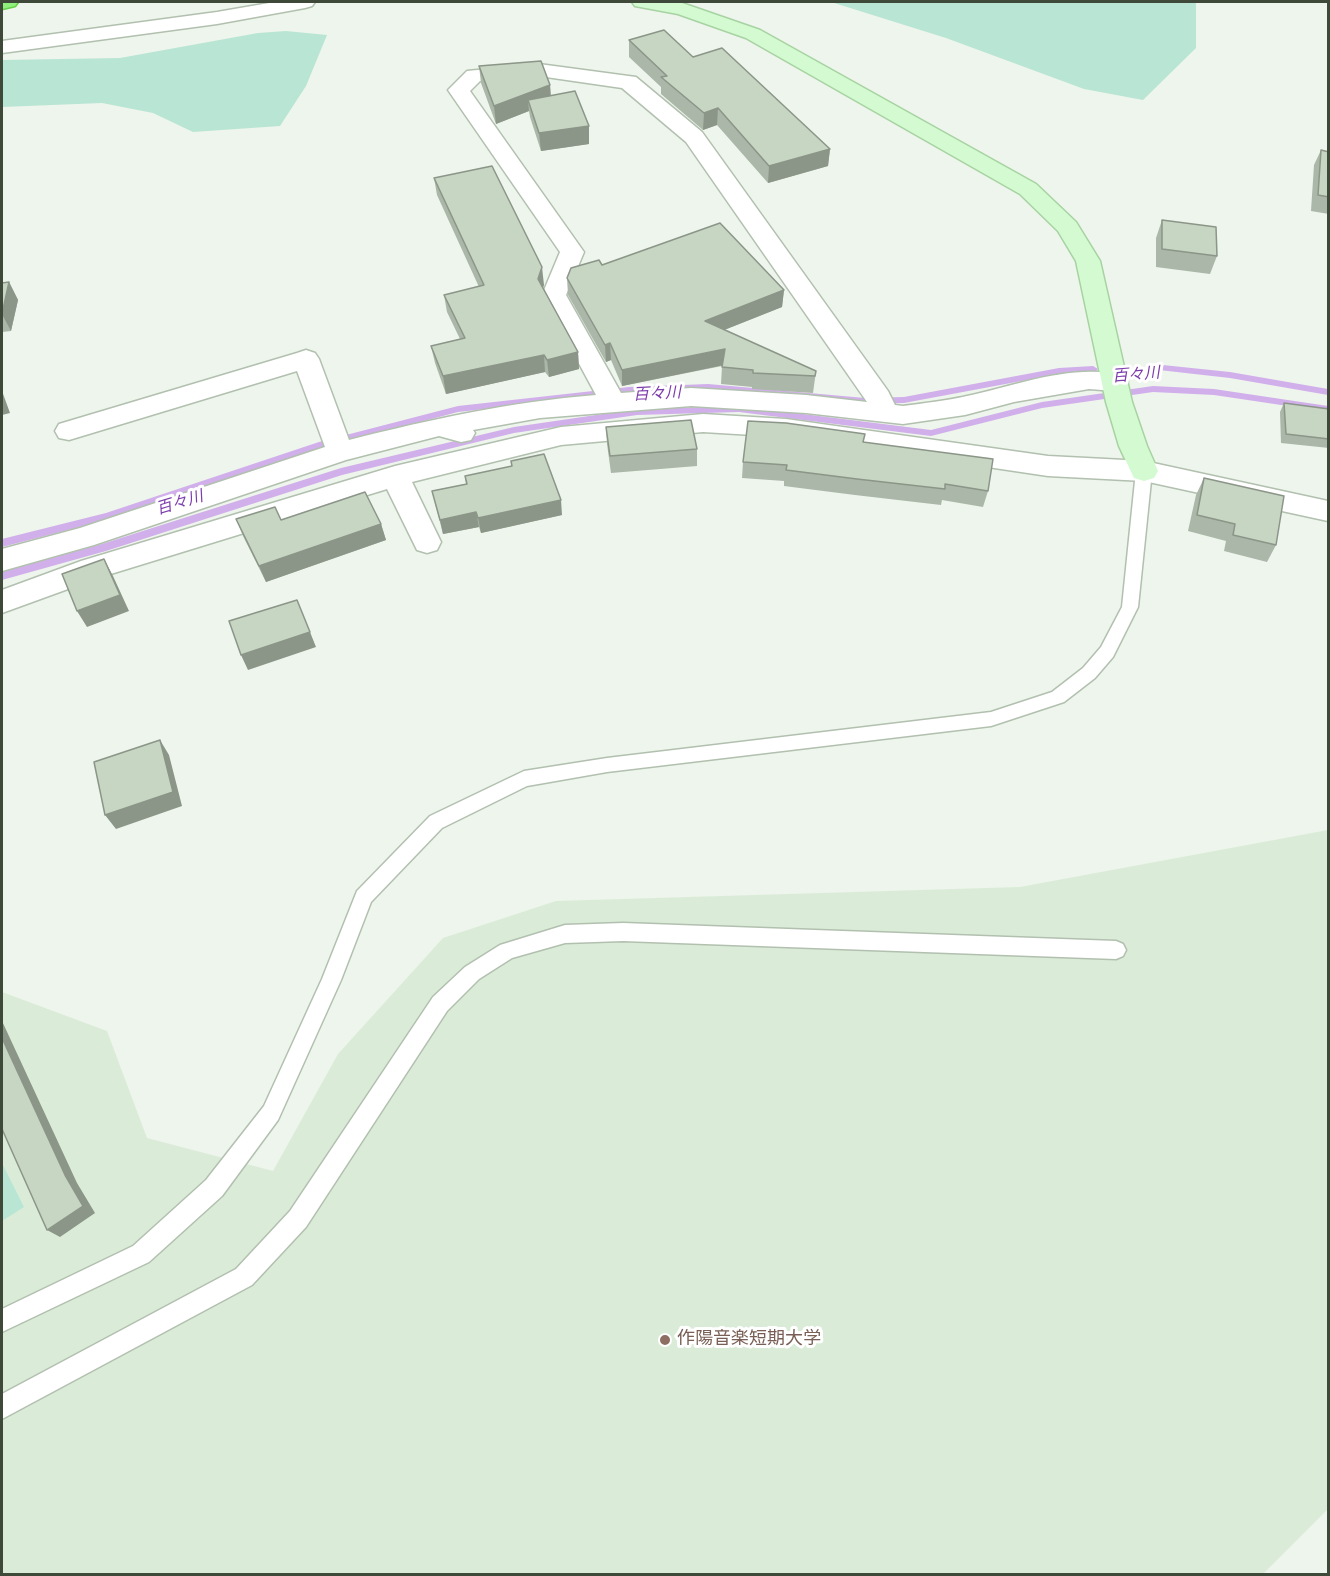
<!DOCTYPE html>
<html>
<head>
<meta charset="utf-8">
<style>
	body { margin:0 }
	#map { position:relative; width:1330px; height:1576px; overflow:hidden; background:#eef5ec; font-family:"Source Sans 3",sans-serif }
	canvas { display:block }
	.frame { position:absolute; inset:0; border:3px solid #3e493a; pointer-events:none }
</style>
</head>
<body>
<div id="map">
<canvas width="1330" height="1576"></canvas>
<div class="frame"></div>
</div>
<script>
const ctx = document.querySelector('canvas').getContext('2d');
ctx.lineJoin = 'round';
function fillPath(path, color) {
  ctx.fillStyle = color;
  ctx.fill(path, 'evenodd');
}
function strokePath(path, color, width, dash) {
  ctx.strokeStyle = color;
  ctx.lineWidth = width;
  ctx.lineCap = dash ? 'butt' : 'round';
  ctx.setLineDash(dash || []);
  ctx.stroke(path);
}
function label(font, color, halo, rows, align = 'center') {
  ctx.font = font + ' "Source Sans 3","Noto Sans JP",sans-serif';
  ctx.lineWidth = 6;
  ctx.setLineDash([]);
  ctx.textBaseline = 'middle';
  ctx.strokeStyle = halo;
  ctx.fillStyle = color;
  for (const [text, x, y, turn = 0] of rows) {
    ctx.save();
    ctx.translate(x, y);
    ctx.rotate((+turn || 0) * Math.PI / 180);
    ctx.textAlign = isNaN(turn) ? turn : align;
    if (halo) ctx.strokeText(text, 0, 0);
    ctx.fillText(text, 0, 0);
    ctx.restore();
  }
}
const education = new Path2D(`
	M1328,830V1509L1263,1574H2V992L107,1031L147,1138L273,1171L338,1054L443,938L556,901L1020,887Z`);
const green = new Path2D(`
	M831,2H1196V48L1143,100L1084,89L946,38Z
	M286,31L327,35L306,86L280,126L193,132L153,113L102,103L2,107V60L120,58L258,33Z
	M2,1163L24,1207L2,1221Z`);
const stream = new Path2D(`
	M1153,364L1230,372L1328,389V395L1230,378L1150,369L1148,367Z
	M1093,366L1098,369L1096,371L1059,374L904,403L865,404L708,390L629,393L458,412L325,447L111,519L2,547V539L106,513L319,442L458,406L629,387L708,384L865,398L904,397L1059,368Z
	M1153,386L1214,389L1328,406V412L1214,395L1153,392L1042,408L931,436L739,412L637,415L514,433L342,475L106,551L2,580V572L105,543L341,468L514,427L637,409L739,406L931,430L1042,402Z`);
const lane = new Path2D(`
	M1144,466L1149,467L1152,471L1138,607L1113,657L1095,678L1064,702L991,726L607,772L527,786L442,828L371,902L341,980L278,1120L222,1196L149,1262L2,1332V1309L133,1246L206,1180L264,1106L322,979L357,891L430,816L524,771L607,758L991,712L1052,692L1083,668L1101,647L1122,607L1136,471L1139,467Z
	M623,923L1116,941L1123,944L1126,950L1123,956L1116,959L623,941L565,943L512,958L479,979L447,1011L306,1227L252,1285L2,1419V1394L236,1269L290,1211L433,997L465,967L500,945L565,925Z`);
const street = new Path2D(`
	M275,2H315L312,6L305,8L217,24L2,53V41L217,12Z
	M539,64L636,77L702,132L888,391L895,405L903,406C924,403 946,401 967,396C1014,386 1076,362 1124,376L1128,382L1124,388L1115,391L1089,389L1014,402L965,415L903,424L806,413L691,406L540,418L473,430L475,433L471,440L461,442L439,436L346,460L94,545L2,571V549L80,528L325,447L297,371L69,440L59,438L55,431L59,424L297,353L306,350L315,353L319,359L349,440C432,419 510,402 596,395L542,295L560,252L448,90L467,71ZM539,76L622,88L686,142L867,402L806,395L691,388L621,393L566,295L584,252L470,91L480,81Z
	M703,414L786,419L1048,456L1144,461L1328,501V521L1144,481L1048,476L786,437L703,432L561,445L412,482L441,542L437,550L427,553L417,550L387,489L101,577L2,613V590L81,561L395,466L561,427Z`);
const secondary = new Path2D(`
	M632,2L682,3L760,30L1036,184L1076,222L1100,261L1132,402L1147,446L1158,471L1154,478L1144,481L1134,478L1119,446L1106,402L1076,261L1058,231L1020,194L746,38L678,14L635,6Z`);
const highway = new Path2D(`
	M2,2H18L15,6L2,9Z`);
const wall = new Path2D(`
	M629,40L693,57L830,149L828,166L768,183L717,125L703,130L661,94V87L629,57Z
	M479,66L550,85L551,96L589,144L541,151L530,117L529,111L496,124L481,83Z
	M1321,150L1329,152V214L1311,211L1314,165Z
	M434,178L544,285L543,287L578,352L579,369L549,377L545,372L446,394L435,363L431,346L460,339L447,312L444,295L479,287L437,195Z
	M1162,220L1217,256L1210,274L1156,267V238Z
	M602,265L784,290L782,307L724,330L816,371L813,393L752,389V387L721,384L722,366L622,386L611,360L606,362L568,295L567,278Z
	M9,282L18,300L11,331L2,332V283Z
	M1284,403L1329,409V448L1281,443L1280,412Z
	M606,427L697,449V466L611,473L607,444Z
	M863,442L988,491L983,507L942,500L941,505L855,495L784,486V481L742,478L743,462Z
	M511,461L562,515L481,533L479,527L443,534L432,491L466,484L465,476L511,467Z
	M1204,478L1276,545L1267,562L1224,551L1226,541L1188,531L1196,495Z
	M236,519L381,524L386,540L266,582L243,536Z`);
const shadedWall = new Path2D(`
	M550,85L551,102L528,100L529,111L496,124L494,106Z
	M718,108L717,125L703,130L704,113Z
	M589,126V144L541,151L539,133Z
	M830,149L828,166L768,183L769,166Z
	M542,267L544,285L540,296L538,279Z
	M9,282L18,300L11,331L2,314Z
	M784,290L782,307L704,338L705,321Z
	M610,343L611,360L606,362L605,345Z
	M725,349L724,365L622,386V370Z
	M578,352L579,369L549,377L547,360Z
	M544,355L545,372L446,394L443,376Z
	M2,391L10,413L2,415Z
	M561,500L562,515L481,533L478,518Z
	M476,512L479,527L443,534L440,520Z
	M381,524L386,540L266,582L259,566Z
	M104,559L113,576L129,611L87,627L77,611Z
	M310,632L316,647L248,670L241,655Z
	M160,740L169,755L182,806L116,829L105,815Z
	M2,1021L77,1183L95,1213L60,1237L47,1230L65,1175L2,1038Z`);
const building = new Path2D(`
	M664,30L693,57L722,48L830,149L769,166L718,108L704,113L661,77L667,76L629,40Z
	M541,61L550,85L494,106L479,66Z
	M575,91L589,126L539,133L528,100Z
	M1321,150L1329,152V197L1318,195Z
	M492,166L542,267L538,279L578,352L547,360L544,355L443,376L431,346L465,338L444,295L484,285L434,178Z
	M1162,220L1216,227L1217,256L1162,249Z
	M720,223L784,290L705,321L816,371L815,376L753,373V370L722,367L725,349L622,370L610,343L605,345L567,278L571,268L599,260L602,265Z
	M9,282L2,314V283Z
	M1284,403L1329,409V439L1286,434Z
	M691,420L697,449L610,456L606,427Z
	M748,421L786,423L865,434L863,442L993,459L988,491L945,484V489L857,479L786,470L787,465L743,462Z
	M544,454L561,500L478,518L476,512L440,520L432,491L467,484L465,476L512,466L511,461Z
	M1204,478L1284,496L1276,545L1233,535L1235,524L1197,515Z
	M365,492L381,524L259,566L236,519L275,507L281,520Z
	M104,559L120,595L77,611L62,574Z
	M297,600L310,632L241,655L229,621Z
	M160,740L173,792L105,815L94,762Z
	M2,1038L65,1175L83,1206L47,1230L2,1129Z`);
const markers = [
	[665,1340,6,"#8d6e63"]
];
const waterNames = [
	["百々川",1136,376,-5],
	["百々川",657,395,-3],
	["百々川",180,504,-17]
];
const nearEducationnames = [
	["作陽音楽短期大学",677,1340]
];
fillPath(education, '#daecd8');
fillPath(green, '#b9e5d4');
fillPath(stream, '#d1afeb');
strokePath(lane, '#b2c0af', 3);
strokePath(street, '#b2c0af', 3);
strokePath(secondary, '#a7d3a2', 3);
strokePath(highway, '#67d04b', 3);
fillPath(lane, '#fff');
fillPath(street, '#fff');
fillPath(secondary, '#d4fad1');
fillPath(highway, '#8ff17b');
fillPath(wall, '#abb7a8');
fillPath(shadedWall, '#8b9588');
fillPath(building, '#c7d5c3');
strokePath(building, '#8b9588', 1.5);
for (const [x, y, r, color] of markers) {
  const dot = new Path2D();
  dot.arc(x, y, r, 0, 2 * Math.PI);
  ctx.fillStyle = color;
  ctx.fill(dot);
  strokePath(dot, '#fff', 2);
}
label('italic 16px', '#7d3cac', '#fff', waterNames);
label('18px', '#785e54', '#fff', nearEducationnames, 'left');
</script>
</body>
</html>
